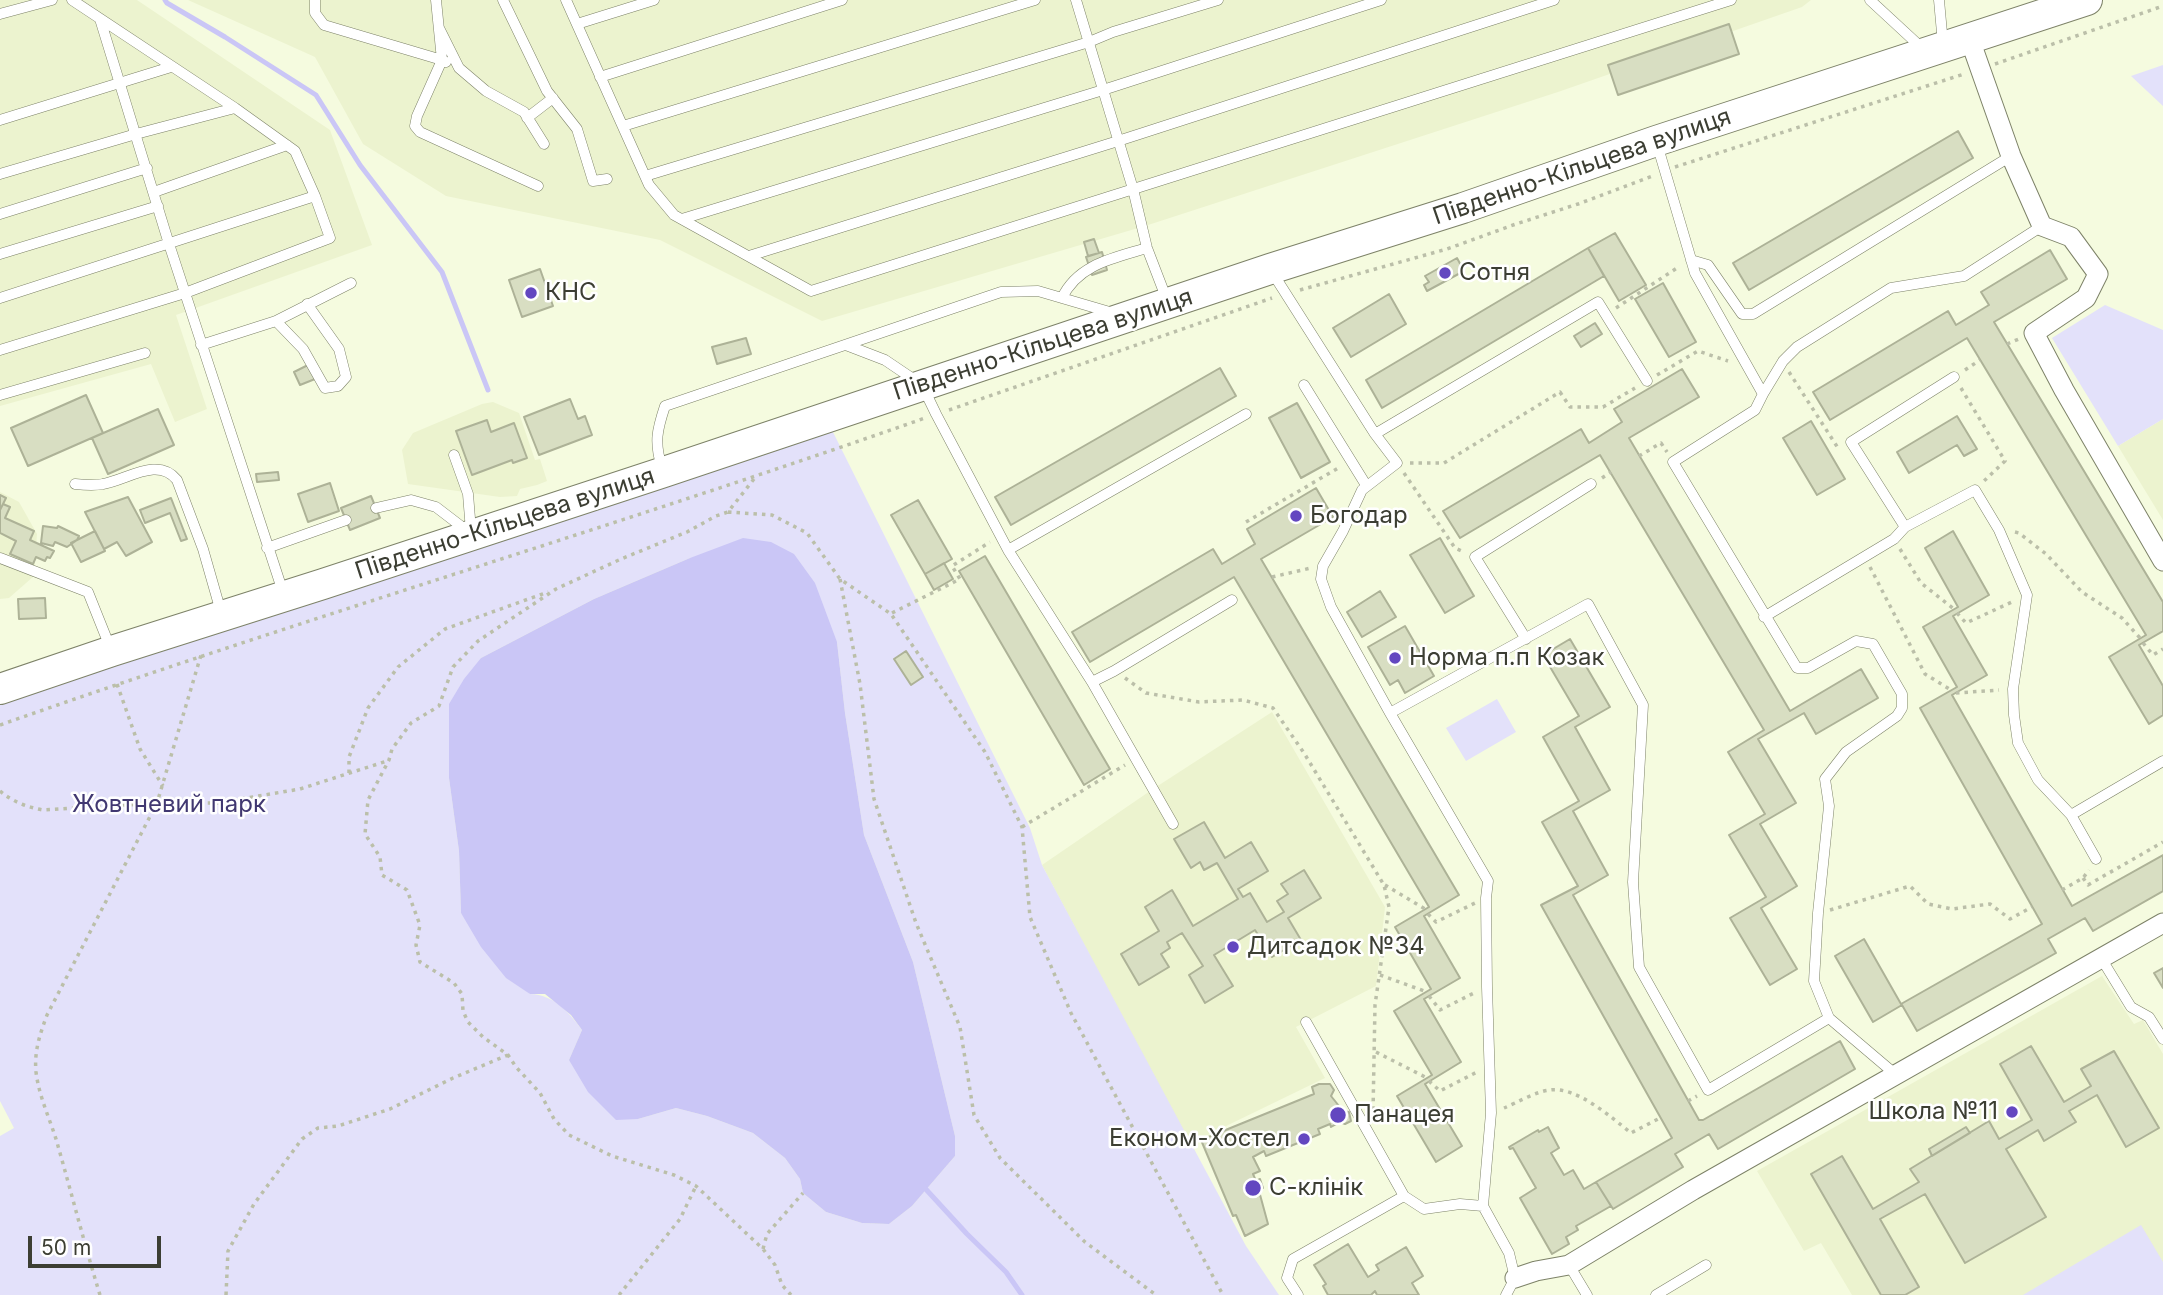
<!DOCTYPE html>
<html>
<head>
<meta charset="utf-8">
<style>
	body { margin:0 }
	#map { position:relative; width:2163px; height:1295px; overflow:hidden; background:#f5fbdf; font-family:Inter,sans-serif }
	canvas { display:block }
	.scale { position:absolute; left:28px; top:1236px; width:133px; height:32px; box-sizing:border-box; border:4px solid #3c3e33; border-top:0; padding-left:9px; font-size:21px; line-height:24px; white-space:nowrap; color:#3c3e33; -webkit-text-stroke:5px #fff; paint-order:stroke }
</style>
</head>
<body>
<div id="map">
<canvas width="2163" height="1295"></canvas>
<div class="scale">50 m</div>
</div>
<script>
const ctx = document.querySelector('canvas').getContext('2d');
ctx.lineJoin = 'round';
function fillPath(path, color) {
  ctx.fillStyle = color;
  ctx.fill(path, 'evenodd');
}
function strokePath(path, color, width, dash) {
  ctx.strokeStyle = color;
  ctx.lineWidth = width;
  ctx.lineCap = dash ? 'butt' : 'round';
  ctx.setLineDash(dash || []);
  ctx.stroke(path);
}
function label(font, color, halo, rows, align = 'center') {
  ctx.font = font + ' Inter,sans-serif';
  ctx.lineWidth = 5;
  ctx.setLineDash([]);
  ctx.textBaseline = 'middle';
  ctx.strokeStyle = halo;
  ctx.fillStyle = color;
  for (const [text, x, y, turn = 0] of rows) {
    ctx.save();
    ctx.translate(x, y);
    ctx.rotate((+turn || 0) * Math.PI / 180);
    ctx.textAlign = isNaN(turn) ? turn : align;
    if (halo) ctx.strokeText(text, 0, 0);
    ctx.fillText(text, 0, 0);
    ctx.restore();
  }
}
const built = new Path2D(`
	M0,0H137L330,130L372,245L176,315L207,409L175,422L151,364L0,406Z
	M188,0H1811L1802,7L1558,92L1145,226L822,321L660,240L446,196L363,144L315,57Z
	M493,402L519,413L535,460L540,459L547,481L537,485L520,489L517,496L500,497L408,484L402,450L413,433L482,404Z
	M2163,419V520L2118,446Z
	M0,492L19,502L37,534L34,576L9,598L0,599Z
	M1272,712L1385,907L1376,986L1296,1027L1325,1078L1189,1144L1042,865L1153,789Z
	M2102,976L2134,1024L2143,1020L2163,1054V1295H1852L1821,1243L1804,1251L1757,1171Z`);
const green = new Path2D(`
	M2163,65V106L2131,76Z
	M2105,305L2163,330V419L2118,446L2052,338Z
	M826,418L1030,828L1042,865L1246,1246L1279,1295H0V1136L14,1128L0,1101V690ZM690,558L837,642L845,713L864,835L913,962L955,1136V1156L912,1206L889,1224L862,1223L826,1212L803,1193L800,1179L785,1158L753,1133L707,1116L676,1108L638,1119L569,1060L582,1030C568,1011 554,995 530,994L461,913L459,851L449,778L481,658L594,599Z
	M1497,699L1516,732L1466,761L1446,728Z
	M2141,1225L2163,1262V1295H2023Z`);
const water = new Path2D(`
	M743,538L771,542L794,554L815,583L837,642L845,713L864,835L913,962L955,1136V1156L912,1206L889,1224L862,1223L826,1212L803,1193L800,1179L785,1158L753,1133L707,1116L676,1108L638,1119L616,1120L588,1092L569,1060L582,1030L571,1015L545,994H530L506,978L481,947L461,913L459,851L449,778V704L464,679L481,658L594,599L690,558Z`);
const stream = new Path2D(`
	M165,0L167,3L225,37L316,95L360,165L442,272L488,390
	M922,1185L967,1234L1006,1272L1022,1295`);
const building = new Path2D(`
	M1729,24L1739,54L1618,95L1608,65Z
	M1958,131L1973,158L1749,290L1733,263Z
	M1615,233L1646,285L1619,301L1588,248Z
	M1094,239L1099,253L1088,256L1084,242Z
	M1588,248L1604,276L1382,408L1366,380Z
	M2050,250L2067,279L1994,322L2163,602V631L2139,645L2163,686V715L2149,724L2109,657L2146,635L1967,338L1830,420L1813,392L1948,311L1956,325L1989,305L1981,292Z
	M1102,252L1107,270L1092,275L1086,257Z
	M1457,258L1464,271L1427,291L1424,285L1429,282L1425,276Z
	M540,269L553,306L522,317L509,280Z
	M1663,283L1696,342L1669,357L1635,299Z
	M1389,294L1406,324L1351,357L1333,328Z
	M1595,323L1602,334L1581,347L1574,336Z
	M746,338L751,354L717,364L712,347Z
	M308,365L315,379L300,385L294,372Z
	M1220,368L1236,396L1011,525L995,497Z
	M1682,369L1699,397L1629,438L1790,711L1861,669L1878,698L1816,734L1804,713L1758,739L1796,803L1760,824L1797,886L1761,908L1797,969L1770,985L1730,918L1766,897L1729,835L1765,814L1728,752L1764,730L1600,455L1460,538L1443,511L1581,429L1589,443L1622,422L1614,409Z
	M86,395L103,433L28,466L11,428Z
	M570,399L578,419L585,416L592,435L539,455L524,417Z
	M1297,403L1330,462L1301,478L1269,418Z
	M158,409L174,445L108,474L92,438Z
	M1957,416L1977,449L1964,456L1957,445L1909,473L1897,452Z
	M487,420L491,432L514,423L527,458L513,463L512,460L472,475L456,431Z
	M1811,421L1845,479L1817,495L1783,438Z
	M278,472L279,480L257,482L256,474Z
	M330,483L339,511L308,522L298,494Z
	M1316,488L1333,517L1261,559L1459,895L1424,916L1460,978L1424,999L1461,1062L1425,1084L1462,1146L1436,1162L1397,1096L1432,1075L1394,1011L1431,989L1395,927L1429,907L1234,577L1090,662L1072,632L1213,549L1222,564L1255,544L1247,529Z
	M0,495L6,498L0,510Z
	M371,496L380,518L350,530L341,508Z
	M128,497L152,542L126,556L117,542L104,549L85,512Z
	M171,498L187,539L181,541L170,513L145,523L140,510Z
	M918,500L952,559L925,574L891,515Z
	M3,504L10,507L5,518L34,531L30,540L54,551L50,558L47,557L45,561L36,557L33,564L10,554L16,541L0,533V510Z
	M43,526L57,528L58,526L79,536L77,540L67,547L55,542L53,546L41,543Z
	M95,531L105,551L81,562L71,543Z
	M1953,531L1989,595L1953,616L1987,675L1952,695L2072,906L2163,855V891L2093,931L2085,918L2048,939L2056,953L1917,1031L1902,1005L1873,1022L1835,956L1864,939L1901,1004L2042,924L1920,708L1957,687L1923,627L1958,607L1925,548Z
	M1440,538L1474,596L1445,613L1410,555Z
	M985,556L1110,769L1084,785L959,571Z
	M944,563L953,579L934,590L925,574Z
	M1380,591L1396,617L1362,637L1347,612Z
	M45,598L46,618L19,619L18,599Z
	M1405,626L1434,676L1405,693L1398,680L1390,685L1368,647Z
	M1570,639L1610,707L1575,727L1610,790L1573,811L1608,875L1573,895L1699,1120H1703L1840,1041L1855,1069L1718,1149L1709,1134L1675,1154L1683,1167L1613,1209L1596,1182L1672,1138L1541,905L1578,886L1542,822L1579,801L1543,737L1579,716L1543,655Z
	M906,651L923,677L911,685L894,659Z
	M1204,822L1225,858L1251,842L1268,871L1238,889L1243,897L1250,893L1267,922L1284,912L1277,901L1288,894L1281,884L1304,870L1321,898L1288,918L1301,940L1272,957L1255,930L1214,955L1233,986L1205,1003L1189,975L1203,966L1182,933L1167,942L1170,948L1161,954L1169,967L1139,985L1121,954L1159,931L1145,907L1172,890L1193,926L1238,899L1217,863L1204,870L1200,862L1191,868L1174,839Z
	M2163,968V988L2154,973Z
	M2031,1046L2064,1102L2091,1086L2081,1069L2114,1051L2159,1128L2126,1147L2097,1095L2069,1111L2076,1122L2044,1141L2038,1130L2006,1149L2046,1217L1965,1263L1925,1194L1880,1219L1919,1287L1905,1295H1881L1811,1174L1842,1156L1873,1209L1919,1182L1910,1169L1989,1121L1999,1139L2032,1120L2000,1064Z
	M1319,1084H1330L1334,1090L1331,1096L1343,1111L1349,1112L1351,1121L1345,1124L1340,1122L1331,1127L1330,1124L1318,1129L1320,1134L1266,1156L1264,1151L1253,1157L1260,1171L1253,1174L1256,1181L1260,1179L1263,1188L1259,1191L1268,1224L1245,1236L1236,1215L1233,1216L1201,1140L1314,1094L1312,1087Z
	M1548,1127L1559,1148L1551,1153L1564,1175L1573,1170L1584,1189L1596,1182L1611,1206L1576,1226L1578,1230L1566,1237L1569,1244L1552,1254L1520,1198L1536,1188L1513,1148L1510,1149L1509,1147L1538,1130L1539,1132Z
	M1966,1127L1970,1133L1932,1156L1929,1149Z
	M1348,1244L1368,1277L1379,1270L1376,1265L1406,1247L1423,1276L1412,1283L1419,1295H1377L1375,1291L1371,1295H1328L1323,1286L1326,1284L1314,1265Z`);
const path = new Path2D(`
	M1995,64L2163,6
	M1675,167L1964,74
	M1300,290L1447,249L1516,224L1578,204L1655,175
	M1616,308L1680,266
	M2007,344L2019,339
	M1965,370L1980,360
	M1789,372L1838,448
	M1657,375L1698,351L1728,361
	M1961,388L2005,461L1984,481
	M949,410L1272,298
	M1639,456L1661,443L1667,452
	M1410,463H1444L1560,392L1570,407H1603L1635,388
	M1404,473L1455,548L1464,552
	M1602,478L1611,472
	M754,479L728,512L716,516L687,532L621,559L556,589L478,641L453,667L439,706L411,723L392,749L389,760L368,800L365,834L380,857L382,875L407,890L420,925L416,945L420,962L454,983L462,994L463,1011L468,1022L483,1037L508,1055L516,1067L540,1093L554,1119L569,1135L612,1156L674,1175L696,1186L763,1249L775,1265L782,1285L791,1295
	M728,512L772,515L807,533L840,579L891,614L985,752L1022,827L1030,917L1071,1013L1223,1295
	M1246,522L1340,467
	M2015,532L2019,533L2046,554L2082,592L2122,618L2140,638
	M1900,549L1921,583L1954,609
	M1870,567L1925,674L1951,690
	M1272,577L1311,568
	M840,579L860,684L874,799L916,923L960,1027L974,1115L1000,1158L1085,1242L1156,1295
	M892,613L960,579L952,566L990,542
	M1957,613L1966,623L2012,602
	M2143,643L2153,655L2163,649
	M1125,678L1146,693L1199,702L1243,700L1273,708L1304,753L1384,885L1389,907L1375,1005L1373,1113
	M117,684L140,749L163,786
	M1956,693L1999,690
	M0,725C307,617 618,526 925,418
	M349,773V757L368,708L398,667L445,629L548,592
	M0,791C13,802 27,807 43,810L161,803H217L300,789L387,761
	M1022,827L1125,765
	M2083,878L2088,885L2163,842
	M1385,885L1425,909
	M2062,890L2083,878L2089,870
	M1830,910L1910,886L1928,904L1952,909L1990,904L2010,919L2032,907
	M1428,914L1436,922L1475,903
	M1380,975L1427,992
	M1429,996L1440,1010L1476,992
	M1376,1052L1427,1078
	M1429,1081L1440,1091L1479,1071
	M1688,1101L1697,1096
	M1504,1108C1516,1103 1537,1091 1550,1090C1576,1086 1611,1117 1631,1133L1660,1118
	M763,1249L767,1234L803,1193
	M100,1295C84,1243 71,1191 56,1139C49,1117 39,1096 36,1072C34,1051 40,1034 47,1015L157,803L201,655
	M226,1295L228,1251L254,1204L302,1139L318,1128L338,1126L390,1109L453,1078L508,1055
	M619,1295L680,1219L696,1186`);
const service = new Path2D(`
	M315,0V13L324,25L442,60L417,116L415,126L420,132L538,186
	M436,0L442,60L446,62
	M503,0L547,91L577,129L593,181L607,179
	M566,0L649,185L674,215L811,291L1731,0
	M1076,0L1133,189L1147,248L1167,300
	M1870,0L1923,49
	M1939,0L1943,44
	M0,14L52,0
	M100,19L169,244L283,592
	M577,24L654,0
	M439,28L459,68L486,91L524,112L544,144
	M600,77L842,0
	M527,118L553,98
	M0,120L171,67
	M623,126L1035,0
	M1657,144L1695,273L1763,394L1755,410L1673,462L1797,668H1808L1856,641L1873,644L1902,694V708L1897,716L1846,752L1825,779L1829,806L1818,913L1814,981L1829,1018
	M0,174L136,134L235,108
	M645,176L1089,42L1113,32L1218,0
	M154,192L287,145
	M0,214L147,168
	M682,219L1103,90L1381,0
	M0,254L158,206
	M749,256L1118,141L1554,0
	M1691,260L1708,265L1742,314H1753L2011,156
	M1272,272L1375,434L1397,463L1362,490L1343,531L1323,566L1321,579L1331,607L1390,713L1488,881L1486,898L1487,987L1491,1113L1483,1206L1509,1253L1515,1278L1506,1295
	M0,298L315,196
	M1062,298C1078,264 1114,258 1147,248
	M276,321L303,349L325,388L338,386L346,377L339,349L307,304
	M201,345L276,321L351,283
	M846,345L885,360L922,385L936,414L1008,550L1092,682L1173,824
	M0,350L185,293L330,238L315,196L295,151L235,108L72,0
	M1304,385L1366,485
	M1763,394L1783,361L1797,347L1891,288L1964,276L2042,226
	M0,395L145,353
	M1375,434L1598,302L1647,381
	M454,455L468,494L471,531
	M662,468C654,442 657,430 665,406L1001,292L1038,291L1113,313
	M75,484C84,485 94,486 103,484C127,480 158,456 177,480L203,549L221,612
	M376,508L411,500L436,507L466,530
	M1905,527L1851,442L1954,377
	M267,548L346,520
	M1008,550L1246,414
	M0,558L88,592L110,647
	M1764,617L1894,539L1905,527L1975,490L1999,530L2027,595L2013,689L2014,715L2018,743L2038,780L2071,815L2163,761
	M1526,639L1475,557L1591,484
	M1092,682L1114,671L1232,600
	M1390,713L1588,604L1643,705L1633,882L1639,967L1708,1090L1829,1018L1895,1074
	M2071,815L2096,859
	M2101,958L2131,1007L2149,1017L2163,1039
	M1306,1022L1404,1196L1424,1209L1460,1204L1483,1206
	M1569,1265L1587,1295
	M1298,1295L1287,1278L1293,1259L1404,1196
	M1656,1295L1706,1265`);
const minor = new Path2D(`
	M1969,37L2011,156L2042,226L2071,237L2098,274L2086,298L2034,333L2064,390L2163,561
	M1515,1278L1536,1271L1569,1265L1693,1190L2163,923`);
const primary = new Path2D(`
	M0,689L112,651L323,584L664,472L1270,269L1463,208L1656,141L2087,0`);
const markers = [
	[1445,273,7,"#6347c0"],
	[531,293,7,"#6347c0"],
	[1296,516,7,"#6347c0"],
	[1395,658,7,"#6347c0"],
	[1233,947,7,"#6347c0"],
	[2012,1112,7,"#6347c0"],
	[1338,1115,9,"#6347c0"],
	[1304,1139,7,"#6347c0"],
	[1253,1188,9,"#6347c0"]
];
const streetNames = [
	["Південно-Кільцева вулиця",1582,167,-19],
	["Південно-Кільцева вулиця",1043,345,-18],
	["Південно-Кільцева вулиця",505,524,-18]
];
const poiNames = [
	["Сотня",1459,273],
	["КНС",545,293],
	["Богодар",1310,516],
	["Норма п.п Козак",1409,658],
	["Дитсадок №34",1247,947],
	["Школа №11",1998,1112,"right"],
	["Панацея",1354,1115],
	["Економ-Хостел",1290,1139,"right"],
	["С-клінік",1269,1188]
];
const parkNames = [
	["Жовтневий парк",169,805]
];
fillPath(built, '#ecf3cf');
fillPath(green, '#e3e1fa');
fillPath(water, '#cac6f6');
strokePath(stream, '#cac6f6', 5);
fillPath(building, '#d8dec2');
strokePath(building, '#adb297', 2);
strokePath(service, '#7d8268', 11);
strokePath(minor, '#7d8268', 21);
strokePath(primary, '#7d8268', 32);
strokePath(path, '#bbbfa9', 3.5, [3.5, 5]);
strokePath(service, '#fff', 10);
strokePath(minor, '#fff', 19);
strokePath(primary, '#fff', 30);
for (const [x, y, r, color] of markers) {
  const dot = new Path2D();
  dot.arc(x, y, r, 0, 2 * Math.PI);
  ctx.fillStyle = color;
  ctx.fill(dot);
  strokePath(dot, '#fff', 2.5);
}
label('24px', '#3c3e33', '#fff', streetNames);
label('24px', '#3c3e33', '#fff', poiNames, 'left');
label('24px', '#413871', '#fff', parkNames);
</script>
</body>
</html>
